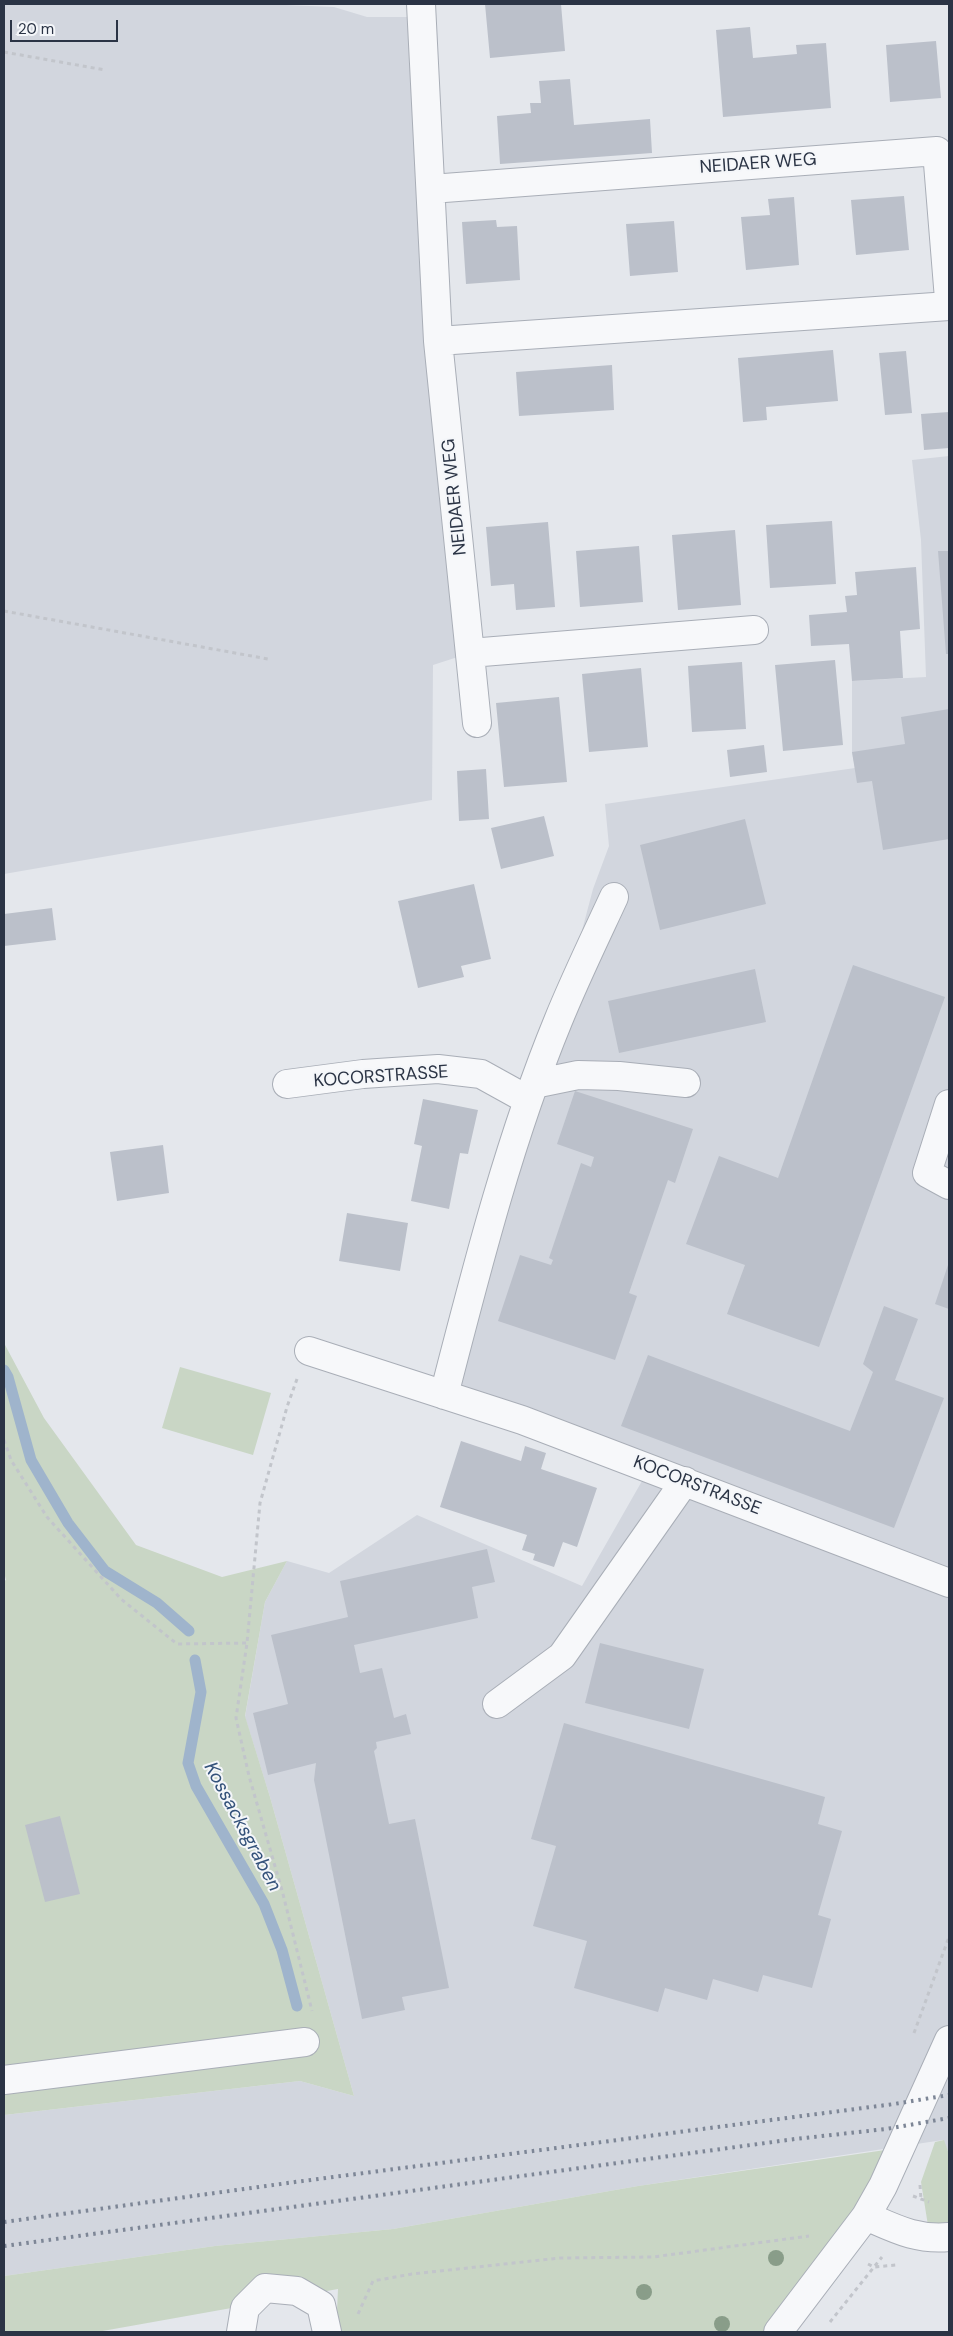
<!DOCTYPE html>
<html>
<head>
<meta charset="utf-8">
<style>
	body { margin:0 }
	#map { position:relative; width:953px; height:2336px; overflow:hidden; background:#e4e7ec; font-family:"DM Sans",sans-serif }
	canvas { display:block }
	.frame { position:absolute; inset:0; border:5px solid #2b3445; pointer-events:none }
	.scale { position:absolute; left:10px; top:20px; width:108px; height:22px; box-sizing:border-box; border:2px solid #2b3445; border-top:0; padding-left:6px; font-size:15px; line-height:18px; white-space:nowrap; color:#2b3445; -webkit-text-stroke:4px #f4f6f9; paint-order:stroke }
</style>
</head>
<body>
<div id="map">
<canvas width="953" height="2336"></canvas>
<div class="frame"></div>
<div class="scale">20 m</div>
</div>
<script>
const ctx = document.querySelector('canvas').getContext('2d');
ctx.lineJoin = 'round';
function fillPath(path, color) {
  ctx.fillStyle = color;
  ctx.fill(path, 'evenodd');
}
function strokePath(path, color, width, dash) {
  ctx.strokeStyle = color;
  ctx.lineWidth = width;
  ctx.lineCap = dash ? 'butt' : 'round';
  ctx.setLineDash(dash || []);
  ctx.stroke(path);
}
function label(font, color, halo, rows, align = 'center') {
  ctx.font = font + ' "DM Sans",sans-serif';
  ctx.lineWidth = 4;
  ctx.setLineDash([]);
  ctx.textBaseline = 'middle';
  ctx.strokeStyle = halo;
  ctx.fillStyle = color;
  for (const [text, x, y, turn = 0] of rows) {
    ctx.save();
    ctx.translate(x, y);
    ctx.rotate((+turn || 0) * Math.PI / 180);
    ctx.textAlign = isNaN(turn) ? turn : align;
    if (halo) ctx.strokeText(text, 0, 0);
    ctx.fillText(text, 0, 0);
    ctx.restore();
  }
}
const built = new Path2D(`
	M4,4H261L334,7L367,17H422L467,654L433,665L432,800L4,874Z
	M949,456V2154L943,2140L638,2186L393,2229L215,2246L4,2276V2115L300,2081L354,2096L270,1797L245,1717L265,1602L287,1561L329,1573L417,1515L582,1586L650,1467L444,1395L558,1021L593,889L609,846L605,804L855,768L852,752V681L926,677L921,540L912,460Z`);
const green = new Path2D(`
	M4,1343L44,1418L136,1545L222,1577L287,1561L265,1602L245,1716L270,1797L354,2096L300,2081L4,2115V1581L6,1580L4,1572Z
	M180,1367L271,1393L253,1455L162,1428Z
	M944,2140L949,2154V2236L930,2238L921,2182L935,2142Z
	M899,2148L776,2332H336L338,2289L97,2332H4V2276L215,2246L393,2229L638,2186Z`);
const stream = new Path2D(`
	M4,1370L8,1377L31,1460L68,1523L105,1571L157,1603L189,1631
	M195,1660L201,1692L188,1763L196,1786L264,1904L282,1950L297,2006`);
const building = new Path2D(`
	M485,4H561L565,51L490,58Z
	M750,27L753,58L797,54L796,45L826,43L831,108L723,117L716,30Z
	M936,41L941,98L890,102L886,45Z
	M570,79L574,125L650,119L652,153L500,164L497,116L531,113L530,103H541L539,81Z
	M904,196L909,250L856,255L851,200Z
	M794,197L799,265L746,270L741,217L770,215L768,199Z
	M496,220L497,227L517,226L520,280L466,284L462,222Z
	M674,221L678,272L630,276L626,224Z
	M833,350L838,401L766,407L767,420L743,422L738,358Z
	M906,351L912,413L885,415L879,353Z
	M612,365L614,410L519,416L516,372Z
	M949,412V448L924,450L921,414Z
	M832,521L836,584L770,588L766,525Z
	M548,522L555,607L516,610L514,584L491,586L486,527Z
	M735,530L741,605L678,610L672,535Z
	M639,546L643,602L580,607L576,551Z
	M938,551H949V654H946Z
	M916,567L920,629L900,631L903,678L852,681L849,644L811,646L809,615L847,612L845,596L857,595L855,572Z
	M835,660L843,745L783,751L775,665Z
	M742,662L746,729L692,732L688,666Z
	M641,668L648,747L589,752L582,674Z
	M559,697L567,782L504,787L496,703Z
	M949,709V839L883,850L872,781L857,783L852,752L905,744L901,717Z
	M764,745L767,772L730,777L727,750Z
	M486,769L489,819L459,821L457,771Z
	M544,816L554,856L501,869L491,828Z
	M745,819L766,904L660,930L640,845Z
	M474,884L491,959L461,966L464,977L418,988L398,901Z
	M52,908L56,940L4,946V914Z
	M853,965L945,997L819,1347L727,1314L745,1265L686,1244L719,1156L778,1178Z
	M755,969L766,1022L619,1053L608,1001Z
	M575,1091L693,1129L675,1183L668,1180L629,1293L637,1296L615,1360L498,1321L520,1255L551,1265L553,1260L549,1258L581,1163L591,1167L594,1157L557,1144Z
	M423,1099L478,1110L468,1154L460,1153L449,1209L411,1201L422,1146L414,1144Z
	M163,1145L169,1193L117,1201L110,1152Z
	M347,1213L408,1223L400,1271L339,1261Z
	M949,1262V1309L935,1304Z
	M884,1306L918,1319L895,1380L944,1398L894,1528L621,1426L648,1355L850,1431L873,1372L863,1364Z
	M461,1441L521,1461L525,1446L546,1453L541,1469L597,1488L577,1547L563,1542L554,1567L533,1560L535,1554L522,1550L527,1535L440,1507Z
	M487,1549L495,1582L472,1587L478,1618L354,1645L360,1673L382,1668L394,1718L406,1714L411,1734L376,1742L377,1748L374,1751L389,1824L415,1819L449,1988L402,1997L405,2010L362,2019L314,1780L316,1763L268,1775L253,1713L288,1704L271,1635L348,1617L340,1581Z
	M600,1643L704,1669L689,1729L585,1703Z
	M564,1723L825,1797L818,1824L842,1831L818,1915L831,1919L812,1988L763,1975L758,1992L713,1979L707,2000L665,1988L658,2012L574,1988L587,1941L533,1926L556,1846L531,1839Z
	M60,1816L80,1894L45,1902L25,1825Z`);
const path = new Path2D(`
	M4,52L105,70
	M4,611L268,659
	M297,1379L287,1407L260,1503L247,1643L236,1718L249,1776L283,1894L312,2011
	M4,1440L11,1460L47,1517L121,1599L177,1644L247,1643
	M914,2033L949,1937
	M920,2185L921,2200
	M913,2196L929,2202
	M868,2264L874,2267L896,2265
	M358,2314L373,2281L412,2274L560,2258L653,2257L809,2236
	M830,2322L882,2257`);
const minor = new Path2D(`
	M421,4L438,341L477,723
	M431,189L937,151L949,299
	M438,341L949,306
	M470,653L754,630
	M287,1084L363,1074L438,1069L481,1074L528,1100
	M534,1084L578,1075L619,1076L686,1083
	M949,1104L927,1173L949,1185
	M309,1351L522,1420L949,1583
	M444,1395C476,1271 509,1140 558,1021C575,979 595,938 614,897
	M497,1704L562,1656L685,1481
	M4,2080L305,2042
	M866,2216C896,2229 916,2240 949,2237
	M241,2332L245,2308L265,2288L297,2291L321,2305L327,2332
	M778,2332L866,2216L883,2186L949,2040`);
const rail = new Path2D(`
	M4,2222L295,2182L894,2104L949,2095
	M4,2246L795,2139L886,2129L949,2118`);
const trees = [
	[776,2258],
	[644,2292],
	[722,2324]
];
const streetNames = [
	["NEIDAER WEG",758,164,-4],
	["NEIDAER WEG",455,497,-96],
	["KOCORSTRASSE",381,1077,-4],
	["KOCORSTRASSE",697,1486,21]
];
const waterNames = [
	["Kossacksgraben",242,1827,62]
];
fillPath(built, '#d2d6de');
fillPath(green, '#c9d6c5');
strokePath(stream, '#9fb4cc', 11);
fillPath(building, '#bbc0ca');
strokePath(minor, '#a9aeb7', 30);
strokePath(path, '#c2c5cb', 3, [4, 4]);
strokePath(minor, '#f7f8fa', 28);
strokePath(rail, '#7d8696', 4, [2.5, 5]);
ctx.fillStyle = '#899d89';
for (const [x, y] of trees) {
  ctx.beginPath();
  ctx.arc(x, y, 8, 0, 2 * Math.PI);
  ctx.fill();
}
label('18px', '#2b3445', '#f4f6f9', streetNames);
label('italic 19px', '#34527a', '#f4f6f9', waterNames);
</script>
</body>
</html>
